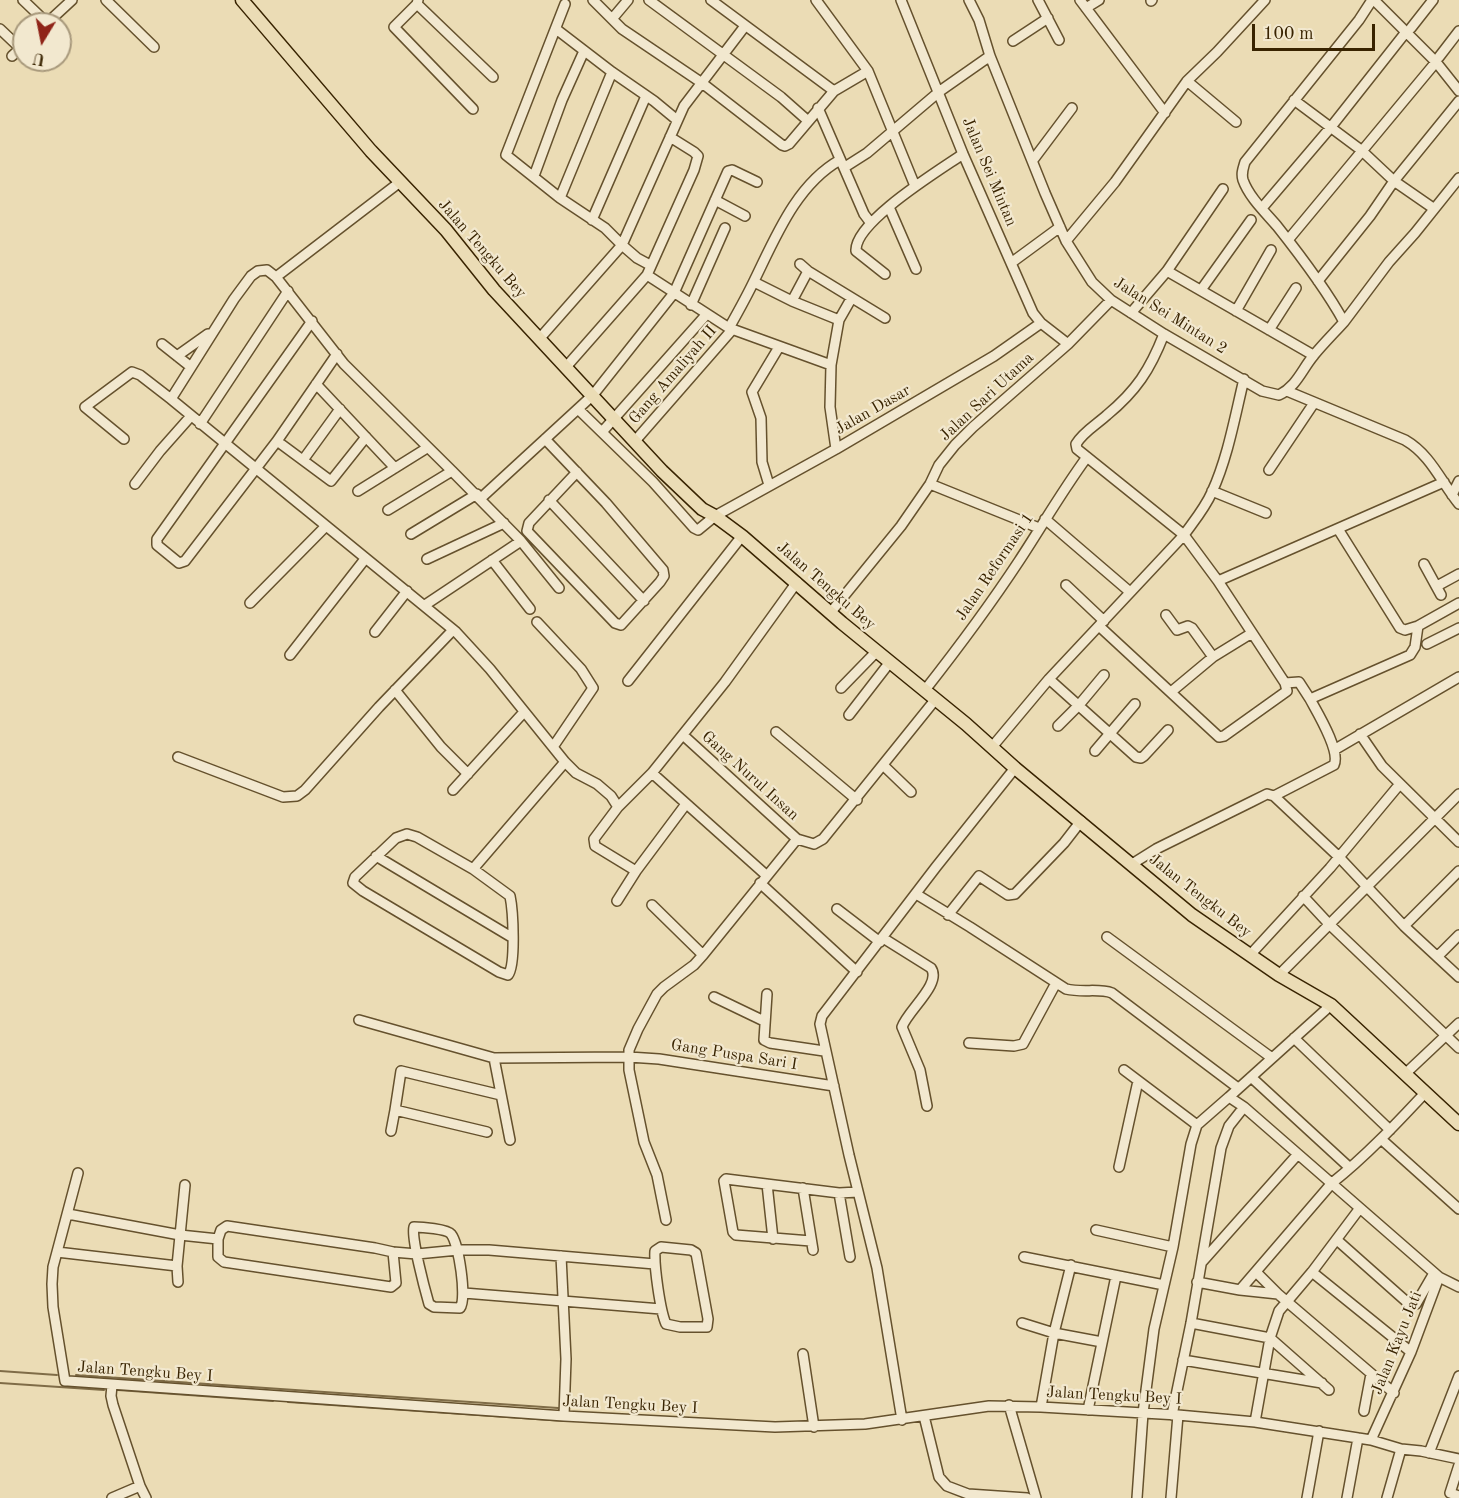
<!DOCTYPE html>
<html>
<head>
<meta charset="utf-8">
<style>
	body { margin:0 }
	#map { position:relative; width:1459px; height:1498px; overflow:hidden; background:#ebdcb5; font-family:"Old Standard TT",serif }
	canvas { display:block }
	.north { position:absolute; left:12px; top:12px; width:60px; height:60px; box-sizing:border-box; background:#f2e8cf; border:2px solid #a8997c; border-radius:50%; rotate:190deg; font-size:16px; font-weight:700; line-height:24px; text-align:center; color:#382300 }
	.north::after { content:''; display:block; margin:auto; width:21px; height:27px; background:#8f2418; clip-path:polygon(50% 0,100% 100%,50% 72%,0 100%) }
	.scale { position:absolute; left:1252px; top:24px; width:123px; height:27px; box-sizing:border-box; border:3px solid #382300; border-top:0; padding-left:8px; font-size:18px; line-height:21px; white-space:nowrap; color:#382300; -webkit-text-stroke:4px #f2e8cf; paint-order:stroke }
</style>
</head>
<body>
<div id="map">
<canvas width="1459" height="1498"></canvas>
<div class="north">U</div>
<div class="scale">100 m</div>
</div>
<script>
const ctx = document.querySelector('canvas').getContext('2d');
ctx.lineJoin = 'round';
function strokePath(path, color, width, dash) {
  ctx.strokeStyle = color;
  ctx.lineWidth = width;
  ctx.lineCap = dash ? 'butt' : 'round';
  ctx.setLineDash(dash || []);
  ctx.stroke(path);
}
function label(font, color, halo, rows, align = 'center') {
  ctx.font = font + ' "Old Standard TT",serif';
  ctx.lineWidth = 4.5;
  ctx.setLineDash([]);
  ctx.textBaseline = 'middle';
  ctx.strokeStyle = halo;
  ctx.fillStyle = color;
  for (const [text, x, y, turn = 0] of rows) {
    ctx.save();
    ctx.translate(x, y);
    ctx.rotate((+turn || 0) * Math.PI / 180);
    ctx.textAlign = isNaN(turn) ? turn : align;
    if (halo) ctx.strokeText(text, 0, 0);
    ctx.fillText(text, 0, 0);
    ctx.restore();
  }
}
const stream = new Path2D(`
	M0,1371L57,1375
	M76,1375L558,1408
	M0,1383L104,1390
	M118,1390L273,1401
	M288,1402L565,1421`);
const minor = new Path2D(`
	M23,0L47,23
	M106,0L154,47
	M418,0L417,4L394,27L473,109
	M593,0L622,29L702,83L782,145L785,146L789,144L834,91L868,71
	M649,0L781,97L807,120
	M711,0L834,91
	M816,0L868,71L915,186
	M901,0L963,154L1033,313L1041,323L1068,344
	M969,0L979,20L990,56L1045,193L1066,241L1092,282L1111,300L1164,334L1262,391L1279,395C1297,386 1302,369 1314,355C1323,344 1334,333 1344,322C1326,289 1300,255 1277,226C1265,212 1249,197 1243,180C1241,173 1243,169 1245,162L1359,20L1372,0
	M1038,0L1059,40
	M1080,0L1165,113
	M1374,0L1436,62L1459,91
	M1151,1L1152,0
	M417,4L493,77
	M565,4L506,155L560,198L605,228L622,245L637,258L650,265
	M1086,8L1099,0
	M612,19L628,0
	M46,24L72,0
	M1411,28L1433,0
	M0,29L20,48
	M556,29L612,72L654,101L677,120
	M1013,41L1048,18
	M12,56L24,45
	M1439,57L1459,31
	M1187,81L1236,122
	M1294,100L1361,150L1394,181L1433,208
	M818,108L864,214L870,222
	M1033,160L1072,108
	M845,167L867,153L940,91L990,56
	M534,176L562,100L584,51
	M560,198L612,72
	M715,200L745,216
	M889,207L916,269
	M1262,208L1331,127L1406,32
	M592,220L646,96
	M1288,240L1436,62
	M1066,241L1115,182L1187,81L1217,52L1265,0
	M1011,263L1060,227
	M800,264L808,271L885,318
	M1167,271L1313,355
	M885,274L856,251C854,222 940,170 963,154
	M647,275L729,328L831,365L830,407L836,449
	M276,277L400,182
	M1318,281L1370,216L1394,181L1459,101
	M754,282L792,301L839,320
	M1201,290L1251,220
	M792,301L808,271
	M691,305L725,228
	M1236,311L1271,250
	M1131,313L1167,271L1223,189
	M312,321L157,539V545L179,563L185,561L277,441L337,354
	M1344,322L1389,262L1415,233L1459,178
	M1269,330L1296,288
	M540,338L622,245L684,106L745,26
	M162,344L191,367
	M177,356L208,334
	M831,365L839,320L851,299
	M566,367L647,275L694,170L698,156L694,152L670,137
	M316,384L395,468
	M1287,391L1405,440C1431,455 1441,482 1459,504
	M171,399L234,299L251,276L258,271L267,270L276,277L344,364L452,471
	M578,409L653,482L694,528L698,530L715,516L836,449L994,356L1041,323
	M200,424L288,291
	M602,432L706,315
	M124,439L85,407L132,372L140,375L171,399L456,632L490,669L565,762L576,773L597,784L611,796L618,807
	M545,439L606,503L663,570L664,576L660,582L621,625L615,623L527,531L529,523L577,472
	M277,441L331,481L366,437
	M635,441L731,331L729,328C738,312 747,296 755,279C776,236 797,184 840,160
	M303,460L340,409
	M1269,470L1314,403
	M135,484L160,451L191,416
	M930,484L1039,528
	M769,485L762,462L761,418L752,392L779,347
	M358,491L427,448
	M1212,491L1266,513
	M1452,495L1459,481
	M481,498L593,395L674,293L728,171L732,170L757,182
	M549,500L644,601
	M388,510L452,471L521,541L559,588
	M1045,519L1130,592
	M411,534L477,494
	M427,559L504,523
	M492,560L530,609
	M1424,564L1441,595
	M1218,581L1444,482
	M1066,585L1104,621
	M1437,586L1459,574
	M250,603L325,527
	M425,605L521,541
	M831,612L901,526L930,484L939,465L955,445L973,427L1068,344L1111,300
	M1166,615L1177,630L1188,626L1192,628L1213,657
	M537,622L581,669L593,688L553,747
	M1099,626L1219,737L1224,736L1287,691L1285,683L1218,581L1184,535L1077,449L1076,444C1083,432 1096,425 1107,415C1136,391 1150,370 1164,334
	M1418,626L1459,603
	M375,632L407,591
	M1427,644L1459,628
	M290,655L365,559
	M1049,679L1136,757L1141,758L1144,756L1168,730
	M628,681L742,536
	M1285,683L1299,682L1310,699
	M841,688L877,651
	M395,690L441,747L468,774
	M925,690C958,648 990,605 1019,561C1042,526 1062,491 1087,457
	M1171,692L1213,657L1252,633
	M849,715L890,662
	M1058,726L1079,705L1104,675
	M776,732L857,800
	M1360,734L1382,766L1459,842
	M683,735L797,839
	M992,747L1049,679L1184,535C1194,521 1205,508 1212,492C1228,457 1235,416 1244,379
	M1334,750L1459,677
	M1095,751L1135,704
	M178,757L283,797L297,796L305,790L379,707L453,630
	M884,766L911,792
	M652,773L766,875
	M453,790L524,712
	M1274,796L1339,857L1404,926L1459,977
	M407,834L417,837L473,869L510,896C513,910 516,965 508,975L499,972L363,891L353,883L355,877L396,838Z
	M376,856L513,938
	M1132,864L1156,849L1253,801L1267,794L1274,796L1334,765C1341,751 1317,712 1310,699L1410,655L1415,647L1418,626L1405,630L1400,628L1338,529
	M473,869L565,762
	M636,871L595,846L594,839L618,807L652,773L725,682L797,582
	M760,883L857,972
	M916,894L970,927L1066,989C1083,993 1099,988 1112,993L1238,1088
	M1303,896L1329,924L1459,1048
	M617,901L636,871L686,804
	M652,905L703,955
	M837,909L880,942
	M948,915L979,876L1008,895L1015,894L1064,843L1081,821
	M1404,926L1459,871
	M1107,937L1272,1058
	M883,938L931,968C942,984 908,1010 902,1027L920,1070L927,1106
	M1250,955L1330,868L1399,785
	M1438,956L1459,935
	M1279,975L1459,794
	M767,994L764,1040L770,1043L824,1051
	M714,997L764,1021
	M1331,1005L1229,1097L1244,1107L1439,1277
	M359,1020L494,1058
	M1294,1038L1390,1130
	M969,1043L1014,1046L1023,1044L1056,983
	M1124,1070L1197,1125L1229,1097
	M1405,1074L1459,1023
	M1251,1077L1350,1168
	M391,1131L395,1110
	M487,1132L395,1110L401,1071L501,1095
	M1381,1139L1459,1209
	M510,1140L494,1058L629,1057L659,1059L834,1086
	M1119,1167L1138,1081
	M78,1173L53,1267L52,1284L53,1307L65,1381H68L564,1416L775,1427L865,1424L989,1406L1041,1407L1178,1415L1255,1422L1371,1440L1401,1449L1421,1451L1459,1459
	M767,1184L773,1239
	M803,1188L813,1250
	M839,1193L850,1257
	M68,1214L180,1235L218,1239V1257L224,1262L391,1287L396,1283L393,1252
	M666,1220L657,1175L644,1142L629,1070V1050L638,1029L657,994L664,987L694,965L703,955L797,839L814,844L823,839L935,700
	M414,1227C422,1227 447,1229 451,1234C459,1244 467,1299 460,1308L434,1307L429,1304C425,1290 411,1238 414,1227Z
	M1096,1230L1173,1247
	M218,1239L221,1230L227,1226L375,1248L393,1252L417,1254L458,1250H489L655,1264
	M1337,1240L1408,1303L1413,1305L1416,1304L1434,1273
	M811,1241L736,1235L733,1232L724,1181L726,1179L839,1193L858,1192
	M661,1247L691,1250L696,1253L708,1319L707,1327H680L666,1324C660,1310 654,1266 655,1251Z
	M57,1252L177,1266
	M561,1256L566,1359L564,1416
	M1024,1257L1164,1285
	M1202,1262L1298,1154
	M1256,1272L1278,1294L1394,1393
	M1312,1272L1411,1352
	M178,1282L177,1266L185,1185
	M1197,1282L1240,1290L1278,1294
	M1240,1290L1332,1183C1366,1156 1396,1124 1425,1093
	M464,1293L661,1309
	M1022,1323L1054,1333L1102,1342
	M1191,1323L1270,1338L1329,1390
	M803,1354L814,1427
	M1183,1360L1322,1383
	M1009,1405L1036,1498
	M1041,1407L1054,1333L1071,1265
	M1088,1410L1116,1276
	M1364,1411L1371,1374
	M1172,1415L1191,1323L1221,1148L1229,1126L1244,1107
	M924,1416L939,1477L947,1486L968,1494L1027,1498
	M902,1420L877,1268L849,1155L820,1024L822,1016L936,867L1015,768
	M1255,1422L1270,1338L1279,1311L1312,1272L1360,1208
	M1371,1440L1411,1352L1439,1277L1459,1287
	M1429,1453L1459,1376
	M1459,1465L1450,1493L1459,1496
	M140,1486L146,1498
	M112,1498L140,1486L113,1405L111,1396L112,1385
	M1137,1498L1143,1413L1154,1329L1173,1247L1191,1144L1197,1125
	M1171,1498L1178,1415
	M1307,1498L1319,1431
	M1347,1498L1358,1438
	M1387,1498L1401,1449`);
const major = new Path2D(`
	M242,0L371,151L446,230L494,290L662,471L702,509L715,516L742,536L842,623L966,724L1015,768L1192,915L1279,975L1331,1005L1459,1124`);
const streetNames = [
	["Jalan Sei Mintan",989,172,67],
	["Jalan Tengku Bey",482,249,49],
	["Jalan Sei Mintan 2",1170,316,32],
	["Gang Amaliyah II",673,375,-49],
	["Jalan Sari Utama",987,397,-43],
	["Jalan Dasar",873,410,-30],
	["Jalan Reformasi 1",995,567,-56],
	["Jalan Tengku Bey",826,586,41],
	["Gang Nurul Insan",750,776,42],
	["Jalan Tengku Bey",1200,896,38],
	["Gang Puspa Sari I",734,1055,9],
	["Jalan Kayu Jati",1397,1343,-68],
	["Jalan Tengku Bey I",145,1372,4],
	["Jalan Tengku Bey I",1114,1396,3],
	["Jalan Tengku Bey I",630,1405,3]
];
strokePath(stream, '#7f6c47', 2);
strokePath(minor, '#65512d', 12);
strokePath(major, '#382300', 15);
strokePath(minor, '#f2e8cf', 9);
strokePath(major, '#ebdcb5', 12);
label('16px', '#382300', '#f2e8cf', streetNames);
</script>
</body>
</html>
